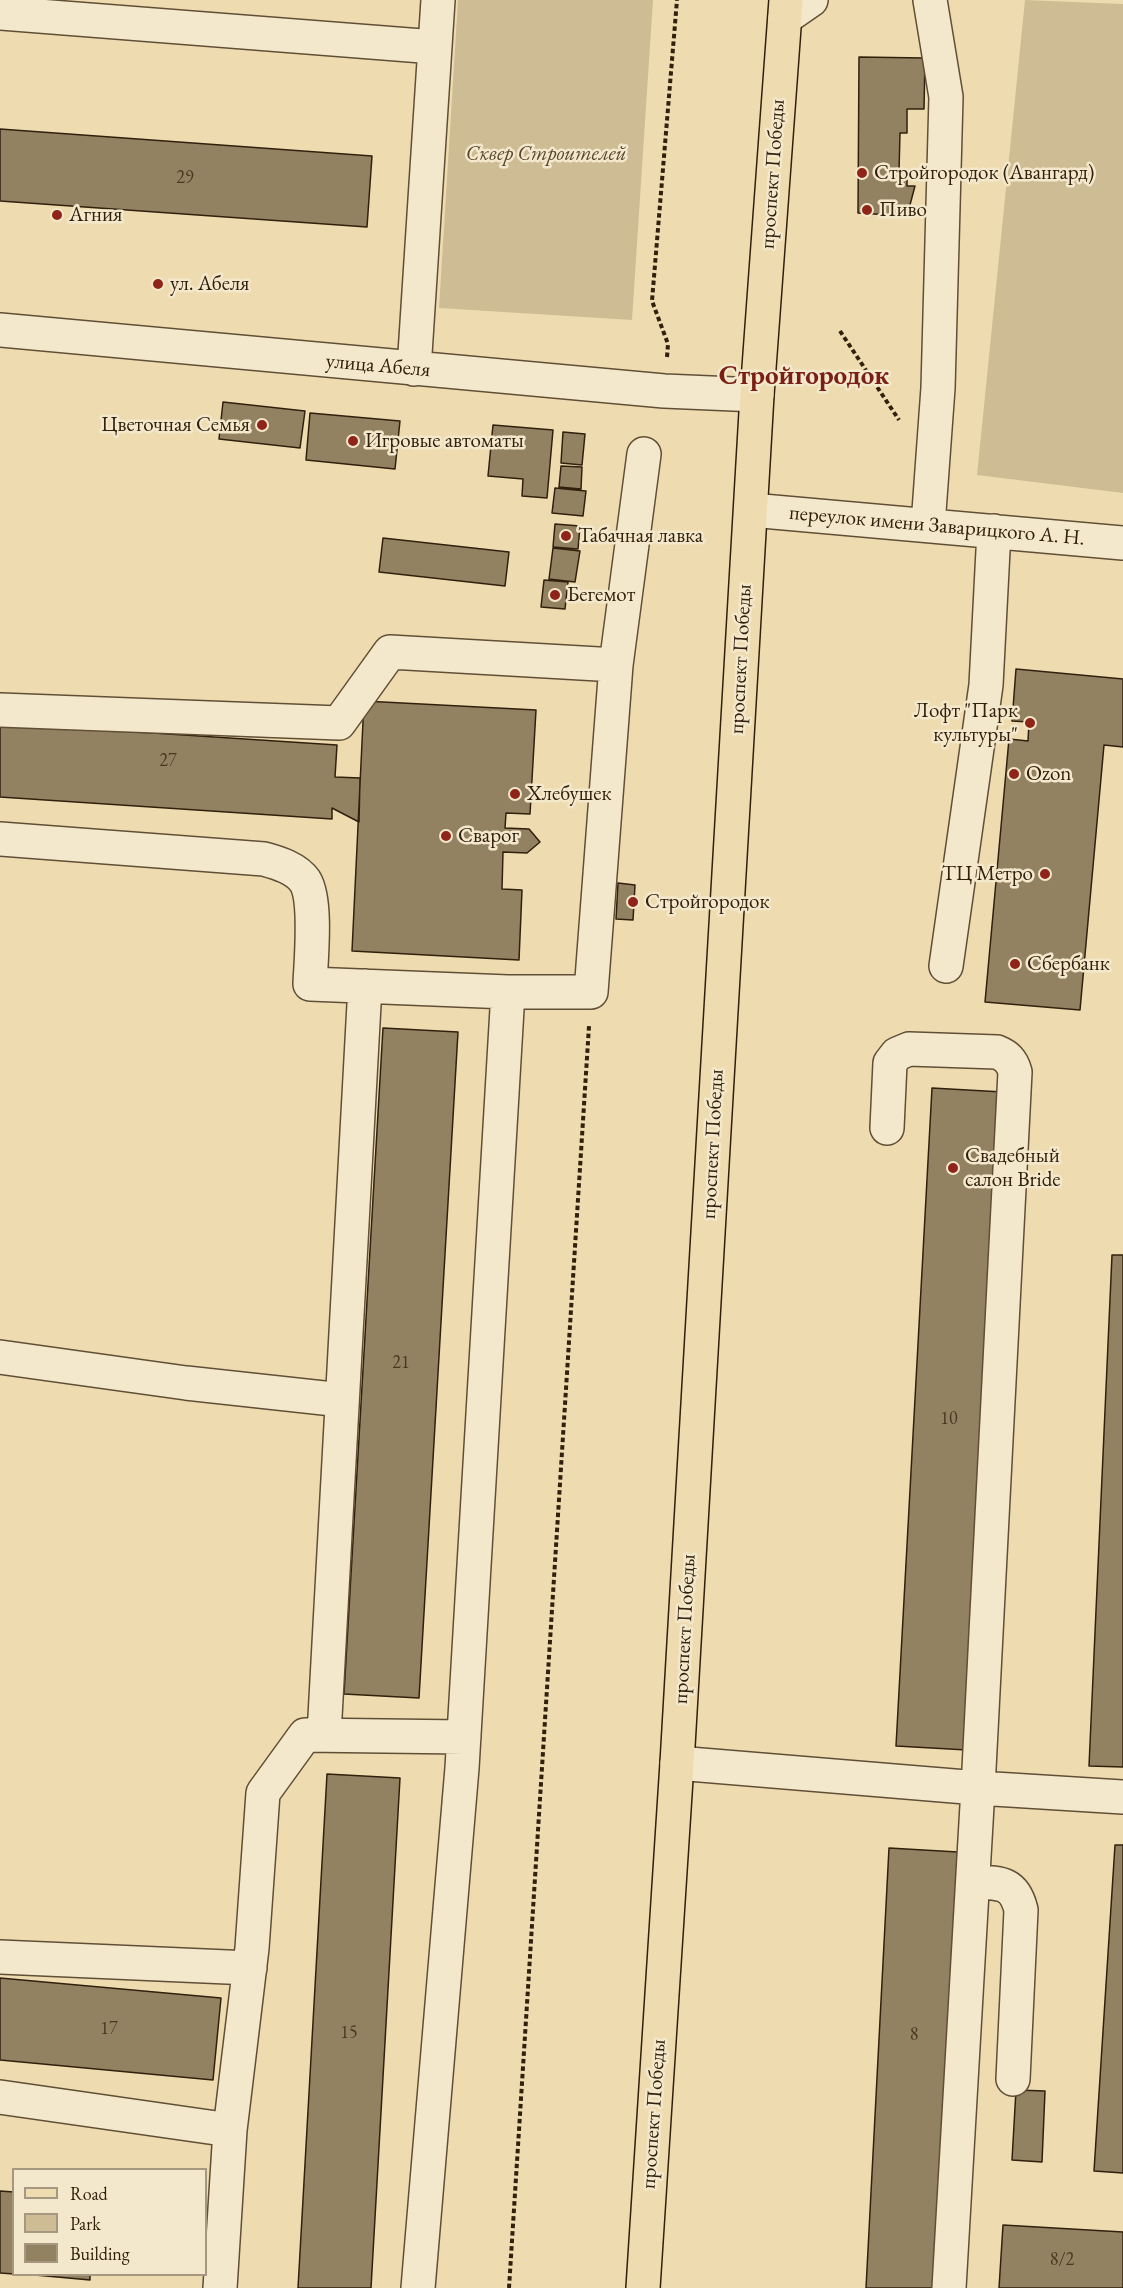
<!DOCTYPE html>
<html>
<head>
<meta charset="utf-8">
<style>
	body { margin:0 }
	#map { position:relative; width:1123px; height:2288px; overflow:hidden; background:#eedcb0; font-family:"EB Garamond",serif }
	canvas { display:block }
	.legend { position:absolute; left:12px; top:2168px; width:195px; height:108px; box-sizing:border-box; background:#f4e8cc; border:2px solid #a69880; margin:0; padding:8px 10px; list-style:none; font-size:18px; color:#31200d }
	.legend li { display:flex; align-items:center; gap:12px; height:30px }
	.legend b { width:30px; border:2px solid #a69880 }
</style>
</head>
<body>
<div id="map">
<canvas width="1123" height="2288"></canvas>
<ul class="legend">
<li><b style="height:8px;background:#eedcb0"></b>Road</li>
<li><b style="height:16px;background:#cebc94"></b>Park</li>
<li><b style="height:16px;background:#938262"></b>Building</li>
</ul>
</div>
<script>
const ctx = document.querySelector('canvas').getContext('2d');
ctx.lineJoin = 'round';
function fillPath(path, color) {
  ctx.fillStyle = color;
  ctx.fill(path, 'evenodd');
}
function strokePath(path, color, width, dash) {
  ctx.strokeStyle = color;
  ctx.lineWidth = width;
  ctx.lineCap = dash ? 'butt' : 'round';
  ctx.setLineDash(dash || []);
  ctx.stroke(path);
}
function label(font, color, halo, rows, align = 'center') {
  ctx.font = font + ' "EB Garamond",serif';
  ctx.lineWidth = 5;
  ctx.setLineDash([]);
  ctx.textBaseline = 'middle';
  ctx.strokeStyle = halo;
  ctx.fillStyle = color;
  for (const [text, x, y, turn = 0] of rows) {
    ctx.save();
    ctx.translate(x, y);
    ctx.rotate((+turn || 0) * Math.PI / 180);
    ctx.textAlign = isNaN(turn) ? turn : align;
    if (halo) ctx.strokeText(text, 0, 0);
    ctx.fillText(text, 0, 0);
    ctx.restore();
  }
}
const green = new Path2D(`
	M458,0H653L632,320L439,308Z
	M1025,0L1123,4V493L977,475Z`);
const building = new Path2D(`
	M859,57L925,58L924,109H907V133H900L899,172L907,173V186H915L907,216L858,213Z
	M0,129L372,156L367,227L0,201Z
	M223,402L305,411L300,448L219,439Z
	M310,413L400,421L395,469L306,460Z
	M493,425L553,430L547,498L522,496L523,479L488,476Z
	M563,432L585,434L582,465L561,463Z
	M561,466L582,467L581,489L559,487Z
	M555,488L586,491L583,516L552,513Z
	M555,524L580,526L578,549L553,547Z
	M383,538L509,552L505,586L379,572Z
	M553,548L580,551L575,582L549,579Z
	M544,580L568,582L565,609L541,607Z
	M1016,669L1123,679V747L1104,745L1080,1010L985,1002L1009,739L1028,741L1029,722L1012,721Z
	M364,701L536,710L530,814L506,813L505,828L529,829L540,842L527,853L503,852L502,889L522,890L519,960L352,951Z
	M0,723L337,745L335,777L360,778L359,822L332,808V819L0,797Z
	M618,883L635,885L633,920L616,919Z
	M383,1028L458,1032L419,1698L344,1694Z
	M932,1088L1003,1092L967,1750L896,1746Z
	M1112,1255H1123V1767L1089,1766Z
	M327,1774L400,1778L371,2288H298Z
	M1115,1845H1123V2173L1094,2171Z
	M889,1848L958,1852L936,2288H866Z
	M0,1978L221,1998L213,2080L0,2060Z
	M1016,2090L1045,2091L1042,2162L1012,2160Z
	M0,2191L14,2192V2274L0,2273Z
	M1003,2225L1123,2232V2288H999Z
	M24,2274H90V2280Z`);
const path = new Path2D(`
	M840,331L899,420
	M667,357L668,344L652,301L677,0
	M509,2288L589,1026`);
const minor = new Path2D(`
	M0,13L435,47
	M785,18L811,0
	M0,330L664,391L757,395
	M414,369L438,0
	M751,510L1123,543
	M928,525L938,388L946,97L930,0
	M0,710L339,723L390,652L616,665
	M0,839L264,859C278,863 296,868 305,881C317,900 311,960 310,984L508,992H591L616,665L644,454
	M946,966L986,685L994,531
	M887,1128L890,1063L897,1054L909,1049L997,1052C1007,1056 1012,1061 1015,1072L978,1788L949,2288
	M0,1357L186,1383L342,1400
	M324,1735L365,986
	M677,1763L978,1788L1123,1797
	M973,1882C999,1883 1014,1881 1021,1910L1013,2079
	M0,1957L250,1968
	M0,2097L230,2130
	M220,2288L230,2130L252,1948L263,1793L305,1735L464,1737
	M418,2288L462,1768L508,992`);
const major = new Path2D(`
	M643,2288L677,1763L757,395L786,0`);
const markers = [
	[862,173,6,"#8f2418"],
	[867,210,6,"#8f2418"],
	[57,215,6,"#8f2418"],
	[158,284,6,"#8f2418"],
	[262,425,6,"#8f2418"],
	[353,441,6,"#8f2418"],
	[566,536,6,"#8f2418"],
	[555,595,6,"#8f2418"],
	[1030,723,6,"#8f2418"],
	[1014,774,6,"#8f2418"],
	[515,794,6,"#8f2418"],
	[446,836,6,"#8f2418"],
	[1045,874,6,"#8f2418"],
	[633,902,6,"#8f2418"],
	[1015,964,6,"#8f2418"],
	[953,1168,6,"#8f2418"]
];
const numberNames = [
	["29",185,178],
	["27",168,761],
	["21",401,1363],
	["10",949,1419],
	["17",109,2029],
	["15",349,2033],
	["8",914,2035],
	["8/2",1062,2260]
];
const parkNames = [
	["Сквер Строителей",546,154]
];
const poiNames = [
	["Стройгородок (Авангард)",874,173],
	["Пиво",879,210],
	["Агния",69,215],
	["ул. Абеля",170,284],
	["Цветочная Семья",250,425,"right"],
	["Игровые автоматы",365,441],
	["Табачная лавка",578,536],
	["Бегемот",567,595],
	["Лофт \"Парк",1018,711,"right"],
	["культуры\"",1018,735,"right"],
	["Ozon",1026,774],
	["Хлебушек",527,794],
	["Сварог",458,836],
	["ТЦ Метро",1033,874,"right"],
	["Стройгородок",645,902],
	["Сбербанк",1027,964],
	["Свадебный",965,1156],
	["салон Bride",965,1180]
];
const streetNames = [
	["проспект Победы",773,174,-86],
	["улица Абеля",378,366,5],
	["переулок имени Заварицкого А. Н.",937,526,5],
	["проспект Победы",741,659,-87],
	["проспект Победы",713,1144,-87],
	["проспект Победы",685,1629,-87],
	["проспект Победы",654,2114,-86]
];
const districtNames = [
	["Стройгородок",804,377]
];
fillPath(green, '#cebc94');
fillPath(building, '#938262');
strokePath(building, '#31200d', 1.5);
strokePath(minor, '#604f36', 36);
strokePath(major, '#31200d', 36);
strokePath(path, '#31200d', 4, [4.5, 3]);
strokePath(minor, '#f4e8cc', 33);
strokePath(major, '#eedcb0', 33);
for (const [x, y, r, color] of markers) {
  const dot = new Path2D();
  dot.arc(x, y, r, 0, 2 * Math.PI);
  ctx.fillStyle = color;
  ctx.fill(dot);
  strokePath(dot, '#f4e8cc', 2);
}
label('18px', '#4a3822', null, numberNames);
label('italic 21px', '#58472f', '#f4e8cc', parkNames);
label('21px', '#31200d', '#f4e8cc', poiNames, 'left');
label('21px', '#31200d', '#f4e8cc', streetNames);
label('bold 27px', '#7a1f14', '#f4e8cc', districtNames);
</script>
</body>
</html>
